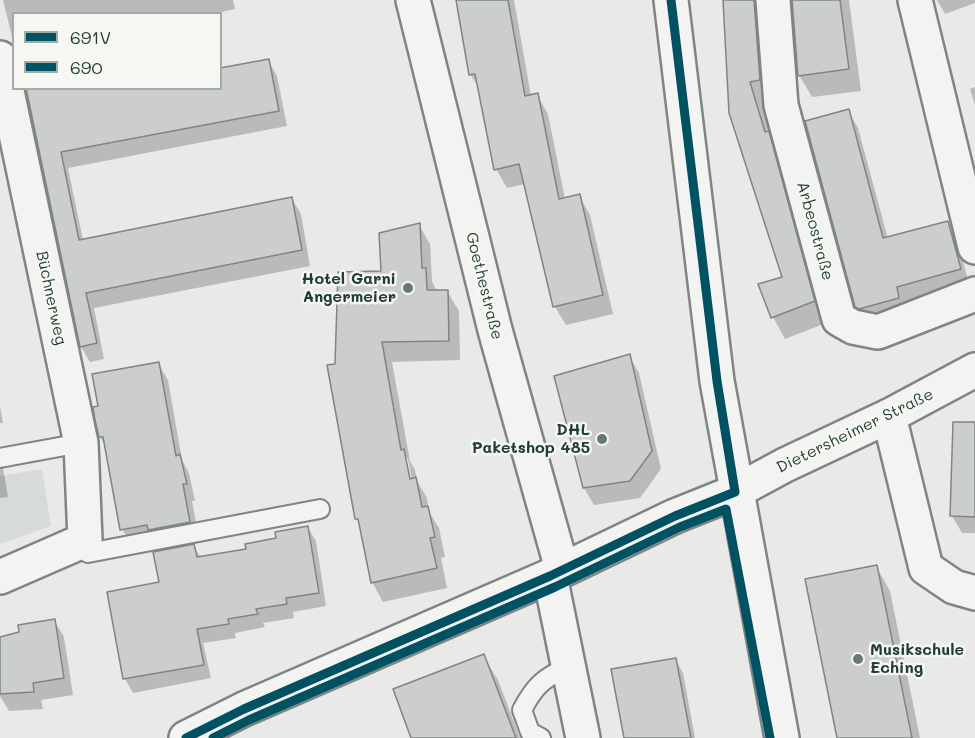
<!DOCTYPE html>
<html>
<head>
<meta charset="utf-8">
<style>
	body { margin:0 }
	#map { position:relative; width:975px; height:738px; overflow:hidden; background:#e9eae8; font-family:Mali,sans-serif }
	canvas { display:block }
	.legend { position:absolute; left:12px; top:12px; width:210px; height:78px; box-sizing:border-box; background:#f6f6f2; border:2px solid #a0aca6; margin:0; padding:8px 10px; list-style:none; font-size:18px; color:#1f3d34 }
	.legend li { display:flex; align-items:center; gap:12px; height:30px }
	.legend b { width:30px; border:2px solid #a0aca6 }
</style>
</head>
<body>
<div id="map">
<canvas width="975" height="738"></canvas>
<ul class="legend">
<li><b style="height:8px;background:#005262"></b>691V</li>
<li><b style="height:8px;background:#005262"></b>690</li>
</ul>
</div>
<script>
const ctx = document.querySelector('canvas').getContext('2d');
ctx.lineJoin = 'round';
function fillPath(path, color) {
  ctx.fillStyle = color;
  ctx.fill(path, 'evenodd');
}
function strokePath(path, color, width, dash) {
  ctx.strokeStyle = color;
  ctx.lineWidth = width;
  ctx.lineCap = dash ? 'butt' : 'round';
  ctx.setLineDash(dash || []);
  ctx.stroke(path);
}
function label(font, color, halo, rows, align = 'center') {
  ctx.font = font + ' Mali,sans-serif';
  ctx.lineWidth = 5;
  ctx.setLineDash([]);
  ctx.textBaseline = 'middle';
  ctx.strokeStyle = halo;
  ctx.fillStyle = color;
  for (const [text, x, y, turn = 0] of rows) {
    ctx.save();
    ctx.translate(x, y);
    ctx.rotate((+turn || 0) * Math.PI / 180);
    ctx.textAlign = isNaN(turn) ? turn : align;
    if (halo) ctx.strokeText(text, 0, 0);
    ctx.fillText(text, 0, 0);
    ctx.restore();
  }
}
const green = new Path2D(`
	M42,469L51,526L0,544V476Z`);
const shadow = new Path2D(`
	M3,0H233L235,9L212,14H14V45Z
	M457,0H514L531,96L537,95L548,114L565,199L579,196L590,215L613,314L566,325L555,307L525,184L507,188L496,169L480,90L470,74Z
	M725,0H849L861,91L812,97L799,75L794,4L784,3L772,102L762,104L773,142L780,154L826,323L785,339L773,317L783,278Z
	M937,0H975V3L945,14Z
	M268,60L277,76L287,126L68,168L83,240L292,199L301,214L310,266L94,308L104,359L90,362L81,347L27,88H220Z
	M975,87V105L970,89Z
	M848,111L858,128L888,239L947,223L957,240L970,287L867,324L856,306Z
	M419,225L430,244L432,281L437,292L447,291L459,311L460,360L392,362L410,461L415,470L417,481L427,498L429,512L439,528L445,557L441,558L447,588L383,602L372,582L361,526L357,519L337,365L383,273ZM404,455L408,459L413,486H410Z
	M629,356L639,373L661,469L640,498L594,505L584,488L556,377Z
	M158,363L168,380L182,460L189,473L195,501H192L199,539L132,546L122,529L107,448L100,437Z
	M0,406L3,423H0Z
	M975,442V533H962L952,516Z
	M0,451L8,497L0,498Z
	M308,528L316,541L326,606L293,612L294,618L263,623L265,627L235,633L236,638L203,643L211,678L133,693L125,679L109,594L161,583L194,546L201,558L248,550Z
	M876,566L890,591L920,738H838Z
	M54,620L64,637L73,695L41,700L43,709L9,711L0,696V638L21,633Z
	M483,656L498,680L520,738H413Z
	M675,659L683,673L695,738H625Z`);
const building = new Path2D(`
	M456,0H508L525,96L538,93L559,199L580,194L603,295L553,307L519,164L494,170L475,74L469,75Z
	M723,0H754L760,80L750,82L765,132L769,131L815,301L771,318L758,284L782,277L729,113Z
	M792,0H840L849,69L798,76Z
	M269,59L279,111L61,152L79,240L292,197L302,250L86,293L97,343L80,347L26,88H220V68Z
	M849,109L883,238L948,221L961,269L897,287L899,298L859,309L855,307L805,121Z
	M420,223L422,268H426L427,290H448L449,341L382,342L401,450L404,449L410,479L416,477L422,507L428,506L435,537L430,538L437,568L371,583L358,519H355L327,365L335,364L338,272L381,271L379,233Z
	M630,354L652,451L630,481L583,488L554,376Z
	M159,362L176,456L180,454L187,484H183L190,522L148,530L147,525L120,530L103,437H99L95,421L93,407L98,406L92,374Z
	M953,422H975V517L950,516Z
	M308,526L319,593L286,598L287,604L256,609L258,614L228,619L229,624L197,629L204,665L123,679L107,592L159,582L153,552L194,544L197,557L246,549L245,544L276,538L275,532Z
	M877,565L912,738H837L805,579Z
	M55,619L64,678L33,683L34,692L0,694V637L19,632L18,625Z
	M484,654L516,738H411L393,689Z
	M676,658L691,738H624L611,669Z`);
const lane = new Path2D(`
	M0,458L81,443
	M88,553L320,509
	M541,738L530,732L522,710C535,685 544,678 569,666`);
const street = new Path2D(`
	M413,0L495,330L562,569
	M773,0L781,105L839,319L853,327L878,332L975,294
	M915,0L975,247
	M0,58L81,443L85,540L0,577
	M889,416L926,568L954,587L975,593
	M550,576L583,738`);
const secondary = new Path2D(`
	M671,0L717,381L782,738
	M186,738L244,709L550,576L675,516L735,492L785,465L889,416L975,370`);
const bus1 = new Path2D(`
	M671,0L717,381L735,492
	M186,738L244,709L550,576L675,516L735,492`);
const bus2 = new Path2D(`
	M213,738L249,720L555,587L680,527L726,509L770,738`);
const markers = [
	[408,288,6,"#667a73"],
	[602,439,6,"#667a73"],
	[858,659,6,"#667a73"]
];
const streetNames = [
	["Arbeostraße",815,231,75],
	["Goethestraße",484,286,76],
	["Büchnerweg",51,298,78],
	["Dietersheimer Straße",855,431,-26]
];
const poiNames = [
	["Hotel Garni",396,279],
	["Angermeier",396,297],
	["DHL",590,430],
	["Paketshop 485",590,448],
	["Musikschule",870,650,"left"],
	["Eching",870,668,"left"]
];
fillPath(green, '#d6dbd7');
fillPath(shadow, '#0003');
fillPath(building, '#cbcecc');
strokePath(building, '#7f8583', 1.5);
strokePath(lane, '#7f8583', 22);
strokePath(street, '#7f8583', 38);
strokePath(secondary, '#7f8583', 38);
strokePath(lane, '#f3f3f1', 18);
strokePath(street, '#f3f3f1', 33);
strokePath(secondary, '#f3f3f1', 33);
strokePath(bus1, '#005262', 9);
strokePath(bus2, '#005262', 9);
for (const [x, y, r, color] of markers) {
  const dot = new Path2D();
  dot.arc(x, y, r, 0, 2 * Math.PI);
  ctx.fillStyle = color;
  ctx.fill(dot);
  strokePath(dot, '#f6f6f2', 2);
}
label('16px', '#1f3d34', '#f6f6f2', streetNames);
label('bold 16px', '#1f3d34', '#f6f6f2', poiNames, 'right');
</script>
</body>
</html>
